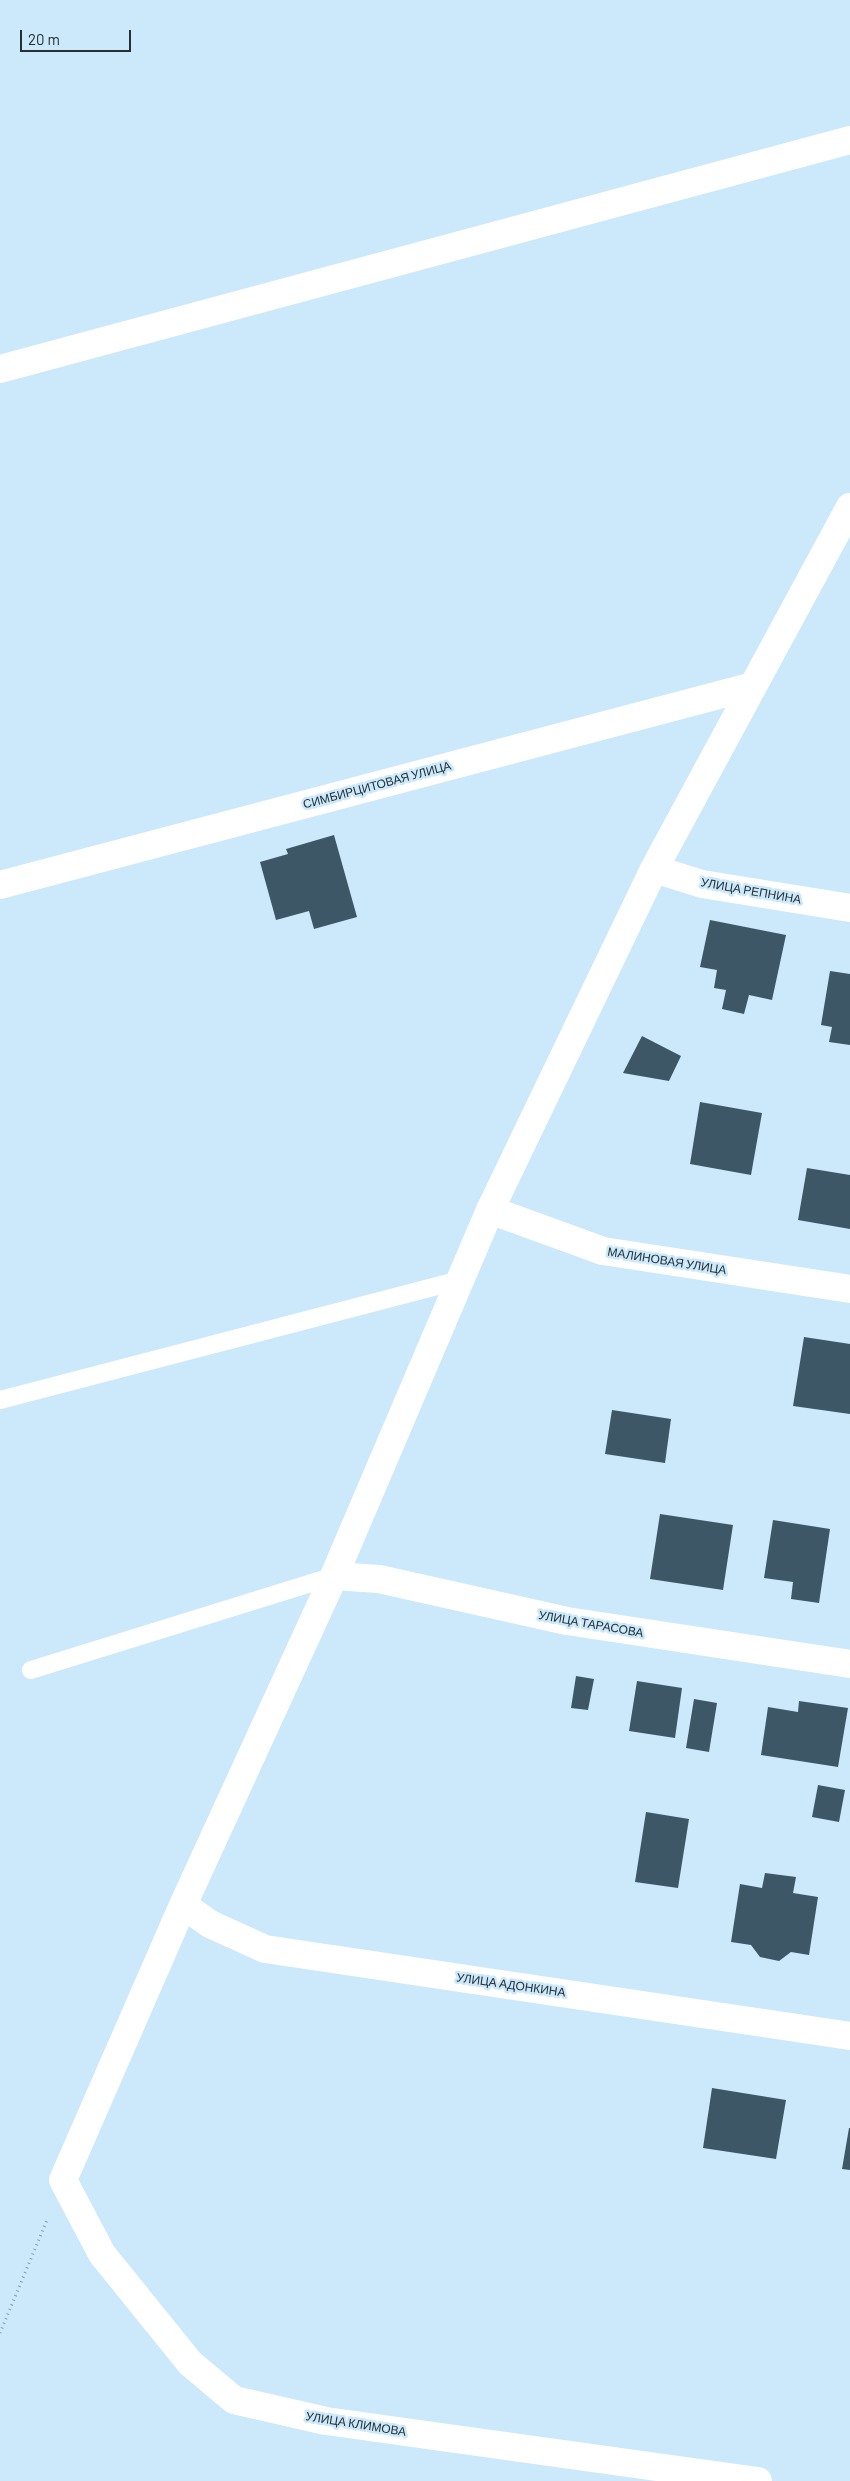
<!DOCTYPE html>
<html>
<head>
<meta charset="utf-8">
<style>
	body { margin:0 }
	#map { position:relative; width:850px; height:2481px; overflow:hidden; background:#cce9fb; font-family:Barlow,sans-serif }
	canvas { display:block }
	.scale { position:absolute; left:20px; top:30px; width:111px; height:22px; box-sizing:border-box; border:2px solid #242f36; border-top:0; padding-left:6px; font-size:15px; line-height:18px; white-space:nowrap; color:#242f36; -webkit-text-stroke:4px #cce9fb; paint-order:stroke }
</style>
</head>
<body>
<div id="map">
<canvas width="850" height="2481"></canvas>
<div class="scale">20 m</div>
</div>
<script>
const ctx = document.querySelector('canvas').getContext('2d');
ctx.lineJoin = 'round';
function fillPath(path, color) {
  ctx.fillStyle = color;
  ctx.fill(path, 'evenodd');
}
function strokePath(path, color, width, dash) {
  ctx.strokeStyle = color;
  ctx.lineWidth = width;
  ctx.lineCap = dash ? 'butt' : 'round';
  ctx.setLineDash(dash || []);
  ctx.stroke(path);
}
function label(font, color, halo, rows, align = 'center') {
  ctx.font = font + ' Barlow,sans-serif';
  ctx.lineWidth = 5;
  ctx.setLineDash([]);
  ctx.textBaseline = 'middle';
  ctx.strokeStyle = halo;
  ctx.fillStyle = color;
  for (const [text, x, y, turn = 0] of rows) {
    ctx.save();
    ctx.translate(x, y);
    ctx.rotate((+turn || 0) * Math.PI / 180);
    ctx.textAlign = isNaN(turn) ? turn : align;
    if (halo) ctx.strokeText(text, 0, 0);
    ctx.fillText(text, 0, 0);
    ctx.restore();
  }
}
const building = new Path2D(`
	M334,835L357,917L314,929L309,911L276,920L260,862L288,854L286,849Z
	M710,920L786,935L772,1000L749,995L744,1014L722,1009L726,990L714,988L717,970L700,967Z
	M830,971L850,974V1045L829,1042L832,1027L821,1025Z
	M642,1036L681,1056L669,1081L623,1073Z
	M700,1102L762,1113L751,1175L690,1164Z
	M807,1168L850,1175V1229L798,1220Z
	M804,1337L850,1344V1414L793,1406Z
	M612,1410L671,1419L665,1463L605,1454Z
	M660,1514L733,1525L723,1590L650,1579Z
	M773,1520L830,1529L819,1603L791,1599L793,1582L764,1578Z
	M576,1676L594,1679L588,1710L571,1708Z
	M637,1681L682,1688L675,1738L629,1731Z
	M694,1699L717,1703L709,1752L686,1748Z
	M799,1701L848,1708L838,1767L761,1755L768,1707L798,1712Z
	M818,1785L845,1790L839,1822L812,1817Z
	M646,1812L689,1819L678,1888L635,1882Z
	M765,1873L796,1877L793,1893L818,1897L809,1955L791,1952L779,1961L760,1957L751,1945L731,1942L740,1884L762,1888Z
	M712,2088L786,2100L776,2159L703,2148Z
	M849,2128H850V2170L842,2169Z`);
const path = new Path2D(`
	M0,2333L47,2220`);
const lane = new Path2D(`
	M0,1400L460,1280
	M31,1670L334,1576`);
const street = new Path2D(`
	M0,369L850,140
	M654,869L702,884L850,908
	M0,885L753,686
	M490,1210L603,1251L850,1289
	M334,1576L379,1579L567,1621L850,1664
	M183,1905L210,1924L265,1949L850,2036
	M758,2481L326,2421L234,2400L190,2363L102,2254L63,2180L183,1905L334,1576L490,1210L654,869L850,507`);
const streetNames = [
	["СИМБИРЦИТОВАЯ УЛИЦА",377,785,-15],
	["УЛИЦА РЕПНИНА",751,891,10],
	["МАЛИНОВАЯ УЛИЦА",667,1261,9],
	["УЛИЦА ТАРАСОВА",591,1624,10],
	["УЛИЦА АДОНКИНА",511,1985,8],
	["УЛИЦА КЛИМОВА",356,2424,9]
];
fillPath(building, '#3e5766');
strokePath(path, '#859ba8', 3, [1, 4]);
strokePath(lane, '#fff', 18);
strokePath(street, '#fff', 28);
label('12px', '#242f36', '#cce9fb', streetNames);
</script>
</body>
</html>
